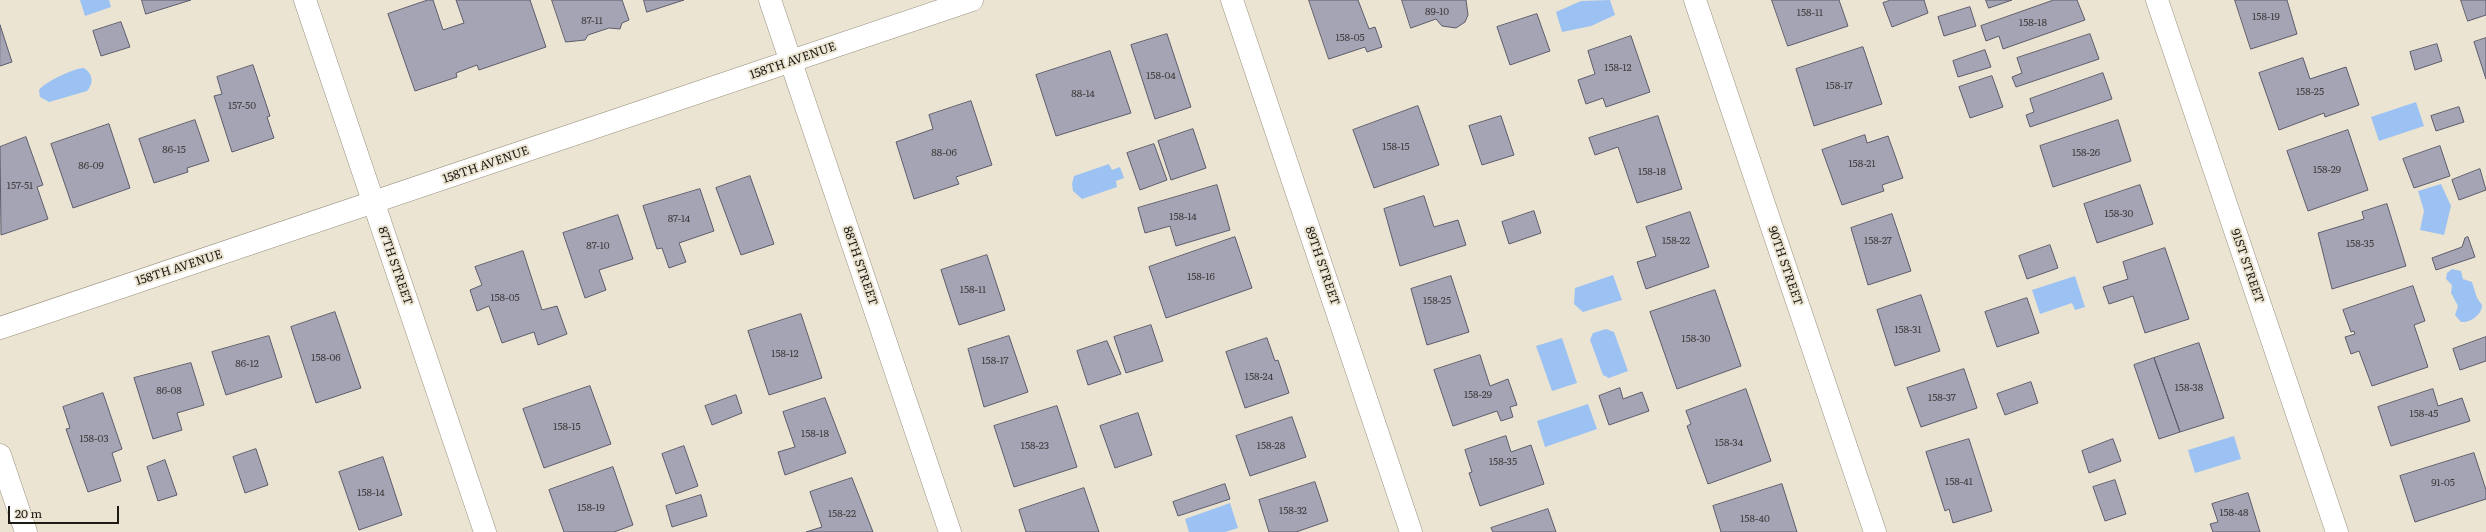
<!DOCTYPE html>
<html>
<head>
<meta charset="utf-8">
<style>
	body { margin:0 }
	#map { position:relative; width:2486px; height:532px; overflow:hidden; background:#ebe4d2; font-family:Literata,serif }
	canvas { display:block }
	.scale { position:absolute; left:8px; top:506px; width:111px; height:18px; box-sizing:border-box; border:2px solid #1e1b15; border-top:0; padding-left:5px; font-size:12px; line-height:14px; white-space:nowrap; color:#1e1b15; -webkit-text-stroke:3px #ebe4d2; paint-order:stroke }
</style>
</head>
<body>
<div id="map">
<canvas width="2486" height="532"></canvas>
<div class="scale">20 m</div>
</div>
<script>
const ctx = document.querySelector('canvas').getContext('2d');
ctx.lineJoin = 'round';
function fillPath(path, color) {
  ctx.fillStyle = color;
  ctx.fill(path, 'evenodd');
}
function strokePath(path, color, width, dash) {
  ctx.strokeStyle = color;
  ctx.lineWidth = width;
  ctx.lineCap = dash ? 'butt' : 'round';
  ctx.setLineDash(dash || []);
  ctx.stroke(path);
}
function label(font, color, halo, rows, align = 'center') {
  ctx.font = font + ' Literata,serif';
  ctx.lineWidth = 4;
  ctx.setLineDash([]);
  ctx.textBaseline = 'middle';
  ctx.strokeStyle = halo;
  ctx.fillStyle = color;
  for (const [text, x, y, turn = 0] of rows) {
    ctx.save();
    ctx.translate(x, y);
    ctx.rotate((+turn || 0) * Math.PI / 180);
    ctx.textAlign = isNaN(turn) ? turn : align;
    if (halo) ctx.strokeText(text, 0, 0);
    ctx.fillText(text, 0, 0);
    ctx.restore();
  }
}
const water = new Path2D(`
	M80,0H109L111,7L85,16Z
	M1610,0L1615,15L1591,26L1562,32L1556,12L1581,1Z
	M84,68C93,74 94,83 87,91L49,102L40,97L39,90C43,83 76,67 84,68Z
	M2416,102L2424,126L2379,141L2371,117Z
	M1109,164L1112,170L1120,167L1124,178L1116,181L1117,187L1082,199L1073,191L1072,184L1074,176Z
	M2441,184L2451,206L2444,235L2420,230L2424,211L2418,191Z
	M2452,269L2461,271L2463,279L2472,282L2477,298L2482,305C2482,315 2470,323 2461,322L2455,315L2458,306L2451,293L2452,285L2446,279L2447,273Z
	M1613,275L1622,300L1583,312L1574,304L1575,288Z
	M2075,276L2085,307L2075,310L2072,303L2040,314L2032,290Z
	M1606,329L1614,332L1628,371L1609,378L1603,375L1590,340L1593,333Z
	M1562,338L1577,383L1552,391L1536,346Z
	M1588,404L1597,429L1545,447L1537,421Z
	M2234,436L2241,459L2195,473L2188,450Z
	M1230,503L1238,528L1225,532H1189L1185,519Z`);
const building = new Path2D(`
	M142,0H191L146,14Z
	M428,0H433L443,30L464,23L456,0H530L546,47L479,70L477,65L456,73L457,77L415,91L388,14Z
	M552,0H622L629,20L622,23L620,29L609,28L588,35L585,40L566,42Z
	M644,0H684L647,12Z
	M1309,0H1358L1369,29L1375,27L1382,47L1367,52L1365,47L1329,59Z
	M1402,0H1466L1468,15L1465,22L1456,28L1442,26L1436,19L1411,28Z
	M1772,0H1839L1848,26L1788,46Z
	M1891,0H1924L1928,13L1892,27L1883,3Z
	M1986,0H2012L1989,8Z
	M2054,0H2077L2085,20L2003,49L1999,36L1986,41L1981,26Z
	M2235,0H2287L2297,34L2251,49Z
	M2461,0H2486V15L2468,21Z
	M1970,7L1976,26L1944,36L1938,17Z
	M1537,14L1550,51L1510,65L1497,27Z
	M121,22L130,47L101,56L93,31Z
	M0,25L12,62L0,66Z
	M1167,34L1191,107L1155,119L1131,45Z
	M2090,34L2099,59L2016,87L2012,77L2022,73L2017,58Z
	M1631,36L1650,92L1606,107L1603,98L1586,104L1578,80L1595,74L1588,51Z
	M2486,38V79L2474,42Z
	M2437,44L2442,61L2415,70L2410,52Z
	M1863,47L1882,104L1814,126L1796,69Z
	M1985,50L1991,67L1958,77L1953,61Z
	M1110,51L1131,113L1056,136L1036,75Z
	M2303,58L2310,79L2346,67L2359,105L2325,117L2324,113L2279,130L2259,73Z
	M253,65L270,116L267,117L274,138L232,152L214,96L222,94L217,77Z
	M2103,73L2112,99L2030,127L2026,115L2034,112L2030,99Z
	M1992,76L2003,107L1970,118L1959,87Z
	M971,101L992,165L956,177L959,184L914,199L896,142L933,129L929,115Z
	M1418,106L1439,165L1374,188L1353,130Z
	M2459,107L2464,122L2436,131L2431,116Z
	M1501,116L1514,155L1482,165L1469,126Z
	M1658,116L1682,189L1637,203L1618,147L1595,155L1589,138Z
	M195,120L209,161L187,168L188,172L154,183L139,139Z
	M2118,120L2131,161L2053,187L2040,146Z
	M109,124L130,188L73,208L51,144Z
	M1193,129L1206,168L1171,180L1158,141Z
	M2348,130L2368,190L2308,211L2287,151Z
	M1865,135L1867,143L1888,136L1903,178L1882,185L1884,191L1842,205L1822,150Z
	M26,137L43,185L37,187L48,219L1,235L0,147Z
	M1154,144L1167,180L1140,190L1127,153Z
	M2440,146L2450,176L2414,188L2403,159Z
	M2480,169L2486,190L2459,200L2452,180Z
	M750,176L774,244L741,255L716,188Z
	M1217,185L1230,230L1176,246L1170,226L1145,233L1138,208Z
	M2140,185L2153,224L2097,243L2084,204Z
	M700,189L714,231L679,243L686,262L669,268L662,248L657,249L643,206Z
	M1424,196L1434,227L1458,220L1466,245L1400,266L1384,209Z
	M2387,204L2406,266L2332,289L2318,233L2364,219L2362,212Z
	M1534,211L1541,233L1509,244L1502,222Z
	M1690,212L1709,267L1646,289L1637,262L1656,256L1646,227Z
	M1892,214L1911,271L1868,285L1851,228Z
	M618,215L633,259L599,270L606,290L585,298L563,233Z
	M1235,237L1252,288L1166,318L1149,267Z
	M2468,237L2475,257L2436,270L2432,258L2462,247L2465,238Z
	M2050,245L2058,268L2027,279L2019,256Z
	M2165,248L2189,319L2145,333L2133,296L2109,304L2103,287L2128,279L2123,262Z
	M523,251L542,310L557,306L567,334L538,345L534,332L502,343L489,306L477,311L470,290L482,285L475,267Z
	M987,255L1005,310L959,325L941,270Z
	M1451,276L1469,332L1427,345L1411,289Z
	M2413,286L2425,321L2414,325L2428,367L2372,386L2359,351L2351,354L2345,337L2355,334L2354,331L2351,332L2343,310Z
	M1715,290L1741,366L1677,389L1650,312Z
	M1921,295L1940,351L1895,366L1877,310Z
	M2027,298L2039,333L1997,347L1985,312Z
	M335,312L361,388L316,403L291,327Z
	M801,314L822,378L769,395L748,331Z
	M1151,325L1163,361L1126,373L1114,337Z
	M269,336L282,377L226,395L212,352Z
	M1009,336L1028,392L984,407L968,349Z
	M2486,337V361L2460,370L2453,349Z
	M1267,338L1275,361L1278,360L1289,393L1245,408L1226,352Z
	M1107,341L1121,374L1088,385L1077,351Z
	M2199,343L2224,418L2180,432L2154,358Z
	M1480,355L1490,386L1508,379L1517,405L1510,407L1513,417L1501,421L1497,411L1453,426L1434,370Z
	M2154,358L2180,432L2159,439L2134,365Z
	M191,363L204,405L177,413L182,430L153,439L134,378Z
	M1964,369L1977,408L1921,427L1907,388Z
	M2031,382L2038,403L2005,415L1997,394Z
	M590,386L611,444L544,468L523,409Z
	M1620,388L1623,399L1642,392L1649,411L1609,425L1599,396Z
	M1746,389L1771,461L1708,484L1687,426L1691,424L1686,411Z
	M2433,389L2438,406L2462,398L2470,421L2391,446L2378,407Z
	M103,393L122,449L112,453L121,481L88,492L66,429L70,428L63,407Z
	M736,395L742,413L712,425L705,406Z
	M825,398L846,453L785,475L778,452L795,447L783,412Z
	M1057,406L1077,467L1014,487L994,426Z
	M1138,413L1152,455L1115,468L1100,426Z
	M1292,417L1306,457L1250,476L1236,436Z
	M1506,436L1511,452L1531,445L1544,484L1480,506L1469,473L1472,472L1465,450Z
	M1969,439L1992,511L1953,523L1949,509L1945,511L1926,452Z
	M2113,439L2121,461L2089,473L2082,451Z
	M684,446L698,486L676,494L662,454Z
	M256,449L268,485L245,493L233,457Z
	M2474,453L2486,490V499L2415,522L2400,476Z
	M383,457L402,515L359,530L339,472Z
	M165,460L177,495L158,501L147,467Z
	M613,467L633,525L614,532H564L549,490Z
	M852,478L873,532H806L822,527L810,492Z
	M2115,480L2126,514L2105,521L2093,487Z
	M1315,482L1328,521L1296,532H1269L1259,500Z
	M1225,484L1230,499L1178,516L1173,502Z
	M1782,484L1797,532H1721L1713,506Z
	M1084,488L1099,532H1026L1019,510Z
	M2248,493L2260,532H2213L2210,524L2218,522L2212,504Z
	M701,495L707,516L672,527L666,506Z
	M1548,509L1556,532H1493L1491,528Z`);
const minor = new Path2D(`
	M305,0L485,532
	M770,0L950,532
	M1232,0L1411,532
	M1695,0L1875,532
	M2157,0L2337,532
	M0,328L972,0
	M0,455L26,532`);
const numberNames = [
	["89-10",1437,12],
	["158-11",1810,13],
	["158-19",2266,17],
	["87-11",592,21],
	["158-18",2033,23],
	["158-05",1350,38],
	["158-12",1618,68],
	["158-04",1161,76],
	["158-17",1839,86],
	["158-25",2310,92],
	["88-14",1083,94],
	["157-50",242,106],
	["158-15",1396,147],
	["86-15",174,150],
	["88-06",944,153],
	["158-26",2086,153],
	["158-21",1862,164],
	["86-09",91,166],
	["158-29",2327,170],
	["158-18",1652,172],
	["157-51",20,186],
	["158-30",2119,214],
	["158-14",1183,217],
	["87-14",679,219],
	["158-22",1676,241],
	["158-27",1878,241],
	["158-35",2360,244],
	["87-10",598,246],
	["158-16",1201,277],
	["158-11",973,290],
	["158-05",505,298],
	["158-25",1437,301],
	["158-31",1908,330],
	["158-30",1696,339],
	["158-12",785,354],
	["158-06",326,358],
	["158-17",995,361],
	["86-12",247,364],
	["158-24",1259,377],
	["158-38",2189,388],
	["86-08",169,391],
	["158-29",1478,395],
	["158-37",1942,398],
	["158-45",2424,414],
	["158-15",567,427],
	["158-18",815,434],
	["158-03",94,439],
	["158-34",1729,443],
	["158-23",1035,446],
	["158-28",1271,446],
	["158-35",1503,462],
	["158-41",1959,482],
	["91-05",2443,483],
	["158-14",371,493],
	["158-19",591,508],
	["158-32",1293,511],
	["158-48",2234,513],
	["158-22",842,514],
	["158-40",1755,519]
];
const streetNames = [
	["158TH AVENUE",793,61,-19],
	["158TH AVENUE",486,165,-19],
	["87TH STREET",395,266,71],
	["88TH STREET",860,266,71],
	["89TH STREET",1322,266,71],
	["90TH STREET",1785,266,71],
	["91ST STREET",2247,266,71],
	["158TH AVENUE",179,268,-18]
];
fillPath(water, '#9cc2f3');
fillPath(building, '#a4a4b5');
strokePath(building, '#5d5c6c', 1);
strokePath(minor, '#999281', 23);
strokePath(minor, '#fff', 22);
label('10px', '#403d3d', null, numberNames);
label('12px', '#1e1b15', '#ebe4d2', streetNames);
</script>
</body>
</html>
